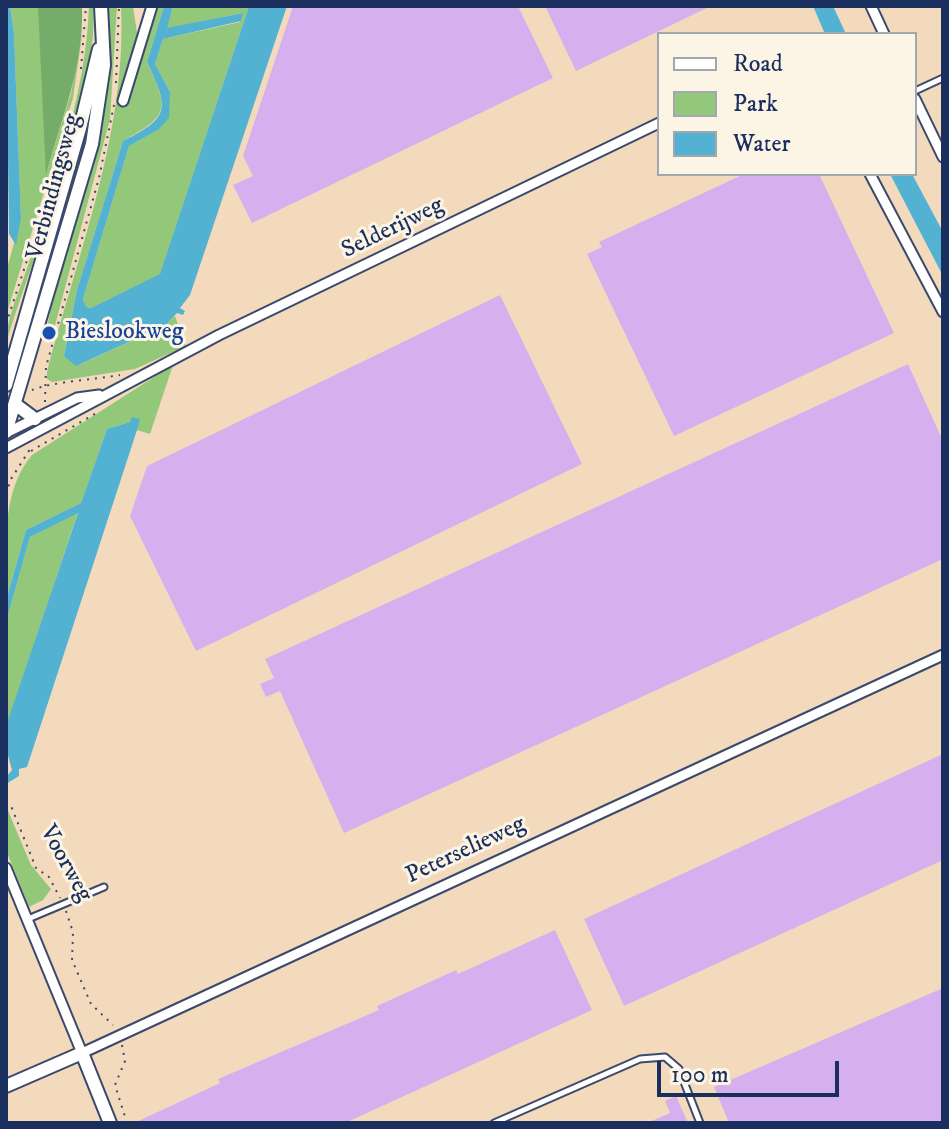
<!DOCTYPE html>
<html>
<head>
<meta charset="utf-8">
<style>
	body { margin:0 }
	#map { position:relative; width:949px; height:1129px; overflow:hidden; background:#f3dabd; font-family:"IM FELL DW Pica",serif }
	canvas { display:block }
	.frame { position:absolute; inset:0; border:8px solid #1b2f5e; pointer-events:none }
	.legend { position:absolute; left:657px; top:32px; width:260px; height:144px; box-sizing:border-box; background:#fcf5e5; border:2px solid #a2a6af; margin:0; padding:10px 14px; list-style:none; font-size:24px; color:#1b2f5e }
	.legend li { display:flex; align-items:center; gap:16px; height:40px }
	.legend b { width:40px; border:2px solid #a2a6af }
	.scale { position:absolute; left:657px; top:1061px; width:182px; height:36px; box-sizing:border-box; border:4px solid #1b2f5e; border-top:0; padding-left:10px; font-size:24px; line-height:28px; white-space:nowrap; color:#1b2f5e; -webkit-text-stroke:6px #fcf5e5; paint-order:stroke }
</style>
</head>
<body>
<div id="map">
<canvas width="949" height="1129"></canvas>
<div class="frame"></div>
<ul class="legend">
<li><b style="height:10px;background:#fff"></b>Road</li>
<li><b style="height:22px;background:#93c779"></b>Park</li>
<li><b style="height:22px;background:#53b2d1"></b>Water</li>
</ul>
<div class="scale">100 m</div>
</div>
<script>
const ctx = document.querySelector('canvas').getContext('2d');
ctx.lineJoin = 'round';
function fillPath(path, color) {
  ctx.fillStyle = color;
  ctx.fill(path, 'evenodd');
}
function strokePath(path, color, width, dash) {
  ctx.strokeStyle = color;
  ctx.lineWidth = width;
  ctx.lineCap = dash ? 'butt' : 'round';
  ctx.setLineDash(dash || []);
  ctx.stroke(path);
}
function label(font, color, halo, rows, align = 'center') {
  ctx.font = font + ' "IM FELL DW Pica",serif';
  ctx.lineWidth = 6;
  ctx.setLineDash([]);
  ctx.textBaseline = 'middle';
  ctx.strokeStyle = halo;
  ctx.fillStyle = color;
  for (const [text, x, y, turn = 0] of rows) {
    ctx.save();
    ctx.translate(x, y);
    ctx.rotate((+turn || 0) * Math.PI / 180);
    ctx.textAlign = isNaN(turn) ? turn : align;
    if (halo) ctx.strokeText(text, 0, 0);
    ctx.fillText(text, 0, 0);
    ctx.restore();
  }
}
const green = new Path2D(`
	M10,6H38L39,12L47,171L71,93L83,29L73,98L6,316V272L21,218L14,33Z
	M89,6H94C94,122 39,234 6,344C6,316 23,284 31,256C56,174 86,92 89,6Z
	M108,6H117L110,119L54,329L47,327L108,41Z
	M121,6H133L137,33L149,6L119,100L156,6H164L147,62C169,110 170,115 123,141L77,290L64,356L81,364L166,325L175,316L186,346L135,369L52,382L47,379V372C78,252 127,132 121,6Z
	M173,6H249L160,275L91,308L86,307L83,299L129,146L158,130L170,92L155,64L163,39L240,22L242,13L166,29Z
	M173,365L150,434L137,430L130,422L107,429L81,503L26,530L6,601C6,553 0,492 32,455Z
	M78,512L6,728V622L30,537Z
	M6,806L31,865L51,889L43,900L29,907L6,850Z`);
const forest = new Path2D(`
	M38,6L82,8C84,66 61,120 46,175Z`);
const water = new Path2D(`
	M6,6H10L14,33L21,218L16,245L9,234Z
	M164,6H173L167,28L243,13L241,21L163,39L155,64L170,92L169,118L158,130L129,146L83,299L86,307L91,308L160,274L249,6H287L190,295L180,308L185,311L183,315L177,313L166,325L76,366L64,356L77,290L123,141C171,117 169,109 147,62Z
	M813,6H833L846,34H825Z
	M890,174H912L943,232V276Z
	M132,417L140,419L137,430L27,767L19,769V776L6,784V777L12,770L6,748V726L78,513L30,537L6,622V601L26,530L81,503L107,429L130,422Z`);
const building = new Path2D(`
	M293,6H518L553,78L252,223L233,185L253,176L243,156Z
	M545,6H711L576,71Z
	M744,174H819L894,333L674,436L587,254L602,247L599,242Z
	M500,295L582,464L196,651L130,516L147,466Z
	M908,364L943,441V559L344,833L280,691L266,697L260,684L274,678L265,659Z
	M943,754V860L624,1006L584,919Z
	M555,930L592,1010L345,1123H134L220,1083L218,1079L379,1010L377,1006L456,970L458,974Z
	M943,988V1123H729L714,1087Z
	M676,1096L688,1123H647L670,1113L665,1101Z`);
const path = new Path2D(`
	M81,69L86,6
	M116,83L119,6
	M6,324L37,230
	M32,390C51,382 97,379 120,375
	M45,402L46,367L99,178L114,105
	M31,451L98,412
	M6,494L11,479L32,446
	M6,802L11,806L36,868L49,877L60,898
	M66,911L73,932L72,960L91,1004L113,1025
	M122,1045L125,1061L115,1085L127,1123`);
const service = new Path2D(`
	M915,91L943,78
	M28,919L104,887
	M494,1123L640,1059L665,1057L679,1069L700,1123`);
const minor = new Path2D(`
	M871,6L884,34
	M915,99L943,157
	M123,101L152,6
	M870,174L943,312
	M6,433L77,398L99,395
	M6,448L219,335L659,123
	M6,868L82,1053L943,655`);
const tertiary = new Path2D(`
	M6,385L80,128L99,49
	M15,404L35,419
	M6,432L92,144L104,65L101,6
	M6,1086L82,1053L110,1123`);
const markers = [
	[49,333,8,"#1a4fb4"]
];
const streetNames = [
	["Verbindingsweg",55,187,-75],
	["Selderijweg",393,229,-26],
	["Peterselieweg",466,851,-25],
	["Voorweg",65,864,61]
];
const transitNames = [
	["Bieslookweg",65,333]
];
fillPath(green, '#93c779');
fillPath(forest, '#76ac69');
fillPath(water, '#53b2d1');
fillPath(building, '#d6b0ee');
strokePath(service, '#3b496c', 9);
strokePath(minor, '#3b496c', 13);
strokePath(tertiary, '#3b496c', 16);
strokePath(path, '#3b496c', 2, [2, 6]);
strokePath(service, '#fff', 5);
strokePath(minor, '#fff', 9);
strokePath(tertiary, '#fff', 12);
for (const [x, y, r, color] of markers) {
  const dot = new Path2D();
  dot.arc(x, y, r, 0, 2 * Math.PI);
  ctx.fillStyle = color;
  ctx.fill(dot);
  strokePath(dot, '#fcf5e5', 3);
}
label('24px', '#1b2f5e', '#fcf5e5', streetNames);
label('24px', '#164399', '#fcf5e5', transitNames, 'left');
</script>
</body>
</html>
